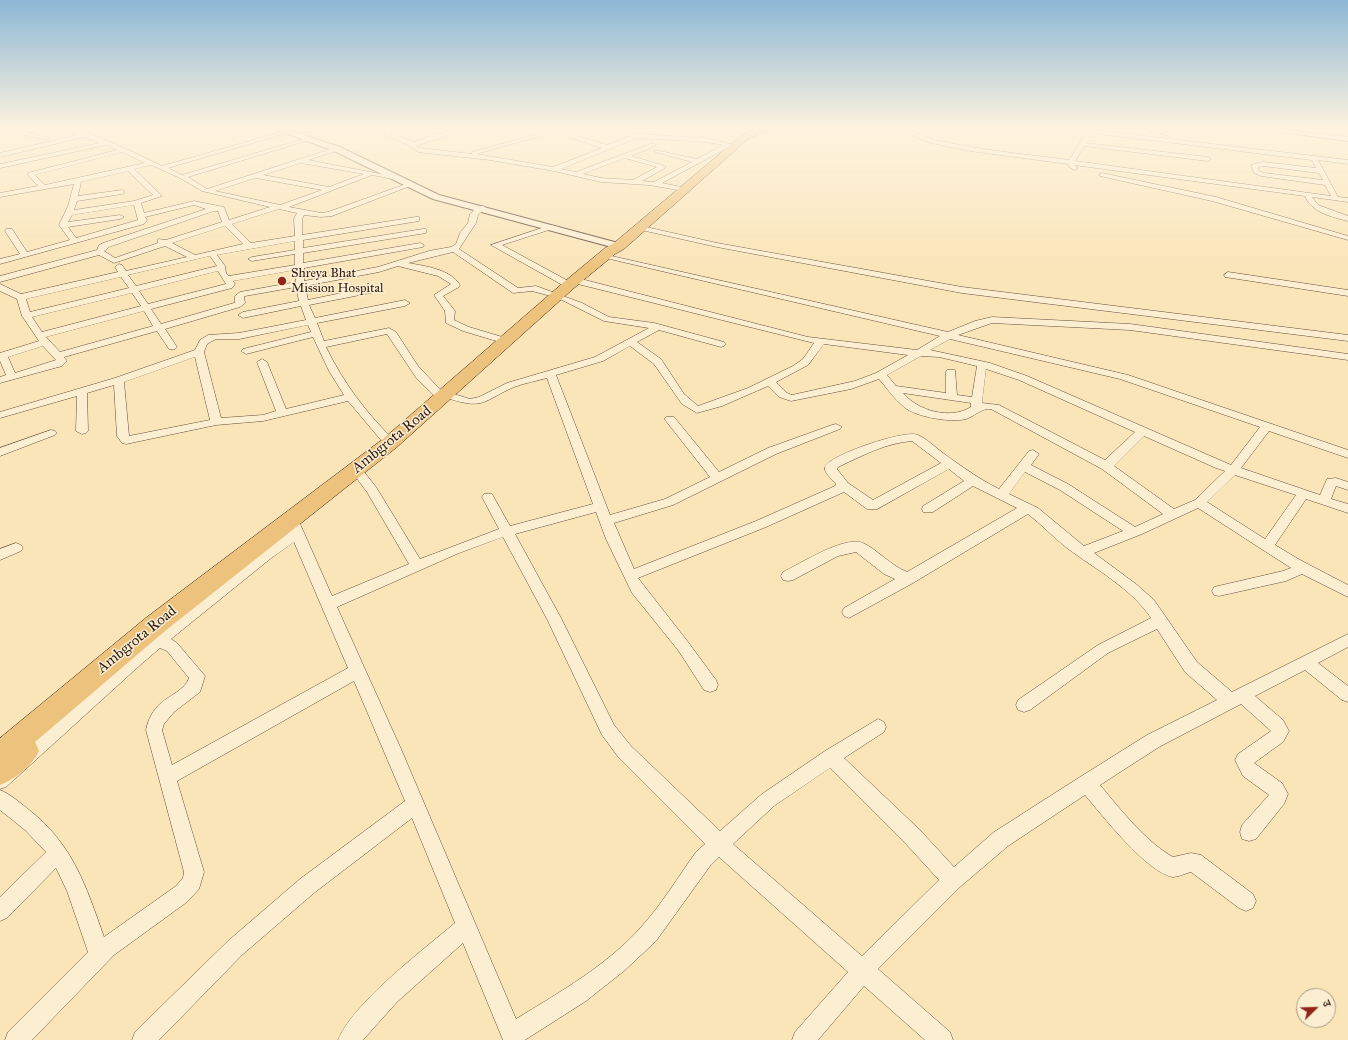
<!DOCTYPE html>
<html>
<head>
<meta charset="utf-8">
<style>
	body { margin:0 }
	#map { position:relative; width:1348px; height:1040px; overflow:hidden; background:#fae5b8; font-family:"IM FELL Great Primer","Noto Serif Devanagari",serif }
	canvas { display:block }
	.north { position:absolute; left:1296px; top:988px; width:40px; height:40px; box-sizing:border-box; background:#fceed1; border:1px solid #aa9a85; border-radius:50%; rotate:67deg; font-size:11px; font-weight:700; line-height:16px; text-align:center; color:#2f1b14 }
	.north::after { content:''; display:block; margin:auto; width:14px; height:18px; background:#8f2418; clip-path:polygon(50% 0,100% 100%,50% 72%,0 100%) }
</style>
</head>
<body>
<div id="map">
<canvas width="1348" height="1040"></canvas>
<div class="north">उ</div>
</div>
<script>
const ctx = document.querySelector('canvas').getContext('2d');
ctx.lineJoin = 'round';
function strokePath(path, color, width, dash) {
  ctx.strokeStyle = color;
  ctx.lineWidth = width;
  ctx.lineCap = dash ? 'butt' : 'round';
  ctx.setLineDash(dash || []);
  ctx.stroke(path);
}
function fillPath(path, color) {
  ctx.fillStyle = color;
  ctx.fill(path, 'evenodd');
}
function label(font, color, halo, rows, align = 'center') {
  ctx.font = font + ' "IM FELL Great Primer",serif';
  ctx.lineWidth = 3;
  ctx.setLineDash([]);
  ctx.textBaseline = 'middle';
  ctx.strokeStyle = halo;
  ctx.fillStyle = color;
  for (const [text, x, y, turn = 0] of rows) {
    ctx.save();
    ctx.translate(x, y);
    ctx.rotate((+turn || 0) * Math.PI / 180);
    ctx.textAlign = isNaN(turn) ? turn : align;
    if (halo) ctx.strokeText(text, 0, 0);
    ctx.fillText(text, 0, 0);
    ctx.restore();
  }
}
const minor = new Path2D(`
	M0,127H7L49,138L46,140L0,129Z
	M56,127C82,126 137,154 162,166L285,131L290,132L168,168L182,175L307,138L312,139L188,177L207,189L337,147L339,148V150L308,160L396,177L393,179L372,175L289,207L321,213L328,212L406,184H410V186L332,216L321,217L304,215L302,219V235L416,217H419V221L303,240V248L423,229H426V233L303,253V263L420,243L424,245L423,247L304,268V281L378,267L429,251L451,247L456,244L460,233L468,223L470,214L478,206H484L485,208L478,215L476,223L459,249L518,288L536,286L582,303L609,317L654,323L724,342L726,344L724,346L721,347L659,330L637,342L661,359L684,394L698,406L748,388L793,366L803,359L814,343L578,284V280L581,279L808,337L917,350L940,336L610,259L606,257L607,255L948,332L975,321L992,317L1130,324L1348,354V360L1130,330L992,323L958,335L1128,375L1348,450V458L1269,431L1241,468L1320,495L1327,479L1336,478L1348,482V490L1336,486L1331,499L1348,504V513L1306,499L1275,545L1300,560L1348,585V597L1302,574L1286,581L1219,596L1214,595L1212,591L1214,587L1283,571L1291,568L1198,508L1142,534L1094,553L1136,584L1154,600L1197,662L1232,692L1348,634V647L1318,663L1348,686V702L1342,700L1305,670L1255,696L1283,720L1289,731L1283,742L1254,763L1282,783L1288,794L1284,804L1256,839L1249,841L1242,839L1240,832L1242,825L1269,795L1243,776L1235,760L1238,754L1271,731L1241,704L1159,747L1100,785C1120,809 1146,842 1173,857L1191,853L1201,855L1253,894L1256,901L1253,908L1246,911L1239,908L1191,872C1186,873 1179,877 1173,877C1147,873 1102,815 1085,795L1008,846L960,887L878,969L950,1032L953,1040H925L864,986L818,1040H792L795,1032L848,972L719,857L710,866L656,941L624,971L586,1001L525,1040H503L463,943L397,1002L363,1040H338C353,1003 423,950 455,923L412,818L314,893L242,955L159,1040H132L135,1032L228,941L300,879L405,801L354,681L177,781L204,872L199,889L187,902L114,955L32,1040H5L8,1032L88,952L67,891L56,868L7,918L0,921V897L46,852L25,830L0,810V790C10,794 19,802 28,809C73,844 86,886 104,937L176,886L183,878L184,872L146,730C148,719 153,710 161,703C170,695 185,690 189,678L167,651L160,648L138,667L6,787L0,789V769C93,687 186,602 290,531L287,526L289,523H299L301,526L332,596L409,564L367,492L355,476L357,473H365L376,487L420,559L499,529L482,497L484,494H492L510,526L593,504L547,378C536,381 525,383 514,387C484,400 485,410 450,399L449,397L454,394L470,399L479,397L507,383L595,357L649,328L604,321L558,298L532,291L513,293L453,252L408,263C425,266 450,269 460,285L459,287L443,296L455,311L454,320L469,327L509,339L511,341L509,343H503L463,331L446,323L445,311L434,295L451,284L438,276L398,266L379,272L305,286L308,300L375,286L379,289L375,292L309,305L315,318L405,300L410,303L405,306L317,323L324,341L389,328L396,332L418,366L448,398L447,400H439L417,379L387,334L326,347C343,382 366,413 394,440L396,443L394,446H386L348,401L263,421L216,425L126,444L122,443L117,436L114,385L87,393L88,431L86,433L82,434L76,431L77,396L0,418V412L115,378L195,350L200,340L208,335L239,333L306,320L301,306L243,318L238,315L243,312L299,301L296,287L245,296L244,297L245,303L240,307L165,329L177,347L175,349H169L157,331L64,357L67,361L62,366L0,383V377L6,375L0,361V353L39,341L22,316L17,299L0,291V284L21,294L118,272L115,267L119,264L122,265L126,271L187,257L165,246L114,263L99,255L0,282V276L97,250L99,245L103,243L206,209L194,205L145,217L147,220L144,224L0,264V259L20,254L5,231L6,229H12L27,252L70,240L59,225L68,206L74,184L0,197V193L38,186L28,175V173L117,150L106,145L0,168V164L100,143L84,137L0,157V153L77,135ZM122,152L145,163L45,185L35,175ZM301,163L364,174L329,187L263,175ZM151,165L180,178L202,191L270,207L229,220L224,207L194,201L144,213L141,203L162,196L134,169ZM128,171L153,195L134,201L74,210L77,201L122,194L125,192L122,190L78,196L81,182ZM255,178H256L322,190L280,205L215,191ZM134,205L138,220L76,238L68,227L120,219L124,217L120,215L68,222L72,215ZM279,209L297,213L294,219L295,236L251,243L232,224ZM214,211H218L222,222L166,240L158,239V243L115,258L104,251L109,247ZM225,226L243,244L195,255L172,243ZM295,241V250L252,257L248,259L252,261L295,254V265L229,276L226,273L225,266L217,255ZM210,256L217,266L136,286L128,275ZM295,270L296,282L240,292L235,296V302L234,303L161,324L151,309L232,288L235,284L233,281ZM218,271L226,284L148,304L139,291ZM121,277L129,288L30,312L26,299ZM132,293L141,306L42,332L32,317ZM144,311L153,326L60,352L46,337ZM308,325L311,332L243,349L241,351L246,354L313,337L329,371L344,395L286,409L267,362L262,359L257,362L276,411L263,415L221,418L204,352L207,344L216,339H239ZM950,339L1120,379L1260,427L1231,465L1027,376L990,363L930,350ZM824,344L908,355L876,373L855,381L792,395L787,393L776,382L808,365ZM43,346L56,360L15,373L8,357ZM630,346L654,364L682,404L697,413L722,406L768,386L779,397L791,401L851,389L879,379C887,388 894,399 904,407C916,417 951,423 966,419C975,416 981,408 991,409L1102,469L1163,514L1135,527L1068,484L1031,465L1039,454L1033,450L1029,451L999,489C979,479 961,466 943,453C935,447 927,439 918,435C906,429 829,455 825,467C823,472 833,480 836,484L835,486L756,521L634,569L614,523L673,505L776,454L840,429L842,427L836,424L832,425L768,448L719,472L674,417H666L664,419L666,421L710,477L665,499L610,515L556,375L603,361ZM921,356L939,357L977,366L972,397L957,395L955,370H947L946,372V393L896,386L887,375ZM195,357L210,420L129,436L124,382ZM986,369L1019,380L1135,432L1105,460L999,405L982,403ZM903,393L971,403V407C950,420 918,411 903,393ZM1144,436L1216,468L1225,471L1195,500L1174,509L1114,466ZM912,441L941,463L873,500L848,483L837,469L838,467C862,456 885,443 912,441ZM949,469L964,481L923,506L922,509L923,512H933L973,486L1017,508L907,572C890,565 878,550 863,543C845,535 800,564 783,572L781,576L783,580L788,581L793,580L838,556L856,552L884,574L895,579L844,608L842,612L844,616L849,618L913,583L1028,514C1041,524 1053,537 1067,548C1095,569 1131,588 1151,618L1098,645L1018,700L1016,705L1018,710L1024,712L1030,710L1108,653L1157,629L1185,672L1217,700L1147,735L1080,777L994,832L954,867L920,830L844,758L884,732L886,727L884,722L878,719L825,751L762,794L720,831L631,746L614,725L561,618L515,534L596,512L606,539L632,593L678,650L704,690L710,692L716,690L718,685L716,680L688,642L638,578L766,527L844,492L867,509H877ZM1025,472L1060,490L1123,531L1084,546L1038,508L1009,494ZM1235,475L1296,495L1265,539L1207,502ZM503,537L547,619L602,735L619,758L705,844L696,852C678,877 662,904 642,926C608,965 560,992 516,1019L401,749L337,607L459,553ZM294,542L348,668L172,765L162,730L164,724L174,712L200,692L205,676L177,643L171,639L270,559ZM830,768L906,844L939,880L862,956L733,844L774,806Z
	M326,127H335L299,138L296,136Z
	M382,127L414,128L437,134L463,127H472L416,146L420,148L472,154V152L564,127H573L476,154L553,167L602,148L571,138L570,137L573,135L607,145L636,134L706,138L738,146L735,148L729,147L662,183L686,188L687,189L684,191L649,185L601,182L554,171L490,160L418,152L409,145L385,135L387,129ZM391,129L414,132L431,136L414,142L390,133ZM637,138L706,142L723,145L697,159L655,150V152L692,162L654,182L642,181L665,168V166L631,156L655,146V144L653,143L576,172L561,169ZM625,158L657,167L633,180L601,178L583,174Z
	M607,127H620L617,129Z
	M894,127C909,126 921,137 935,140C979,150 1024,154 1069,160L1090,127H1096L1094,130L1348,160V164L1318,160L1338,197L1348,198V202L1312,197L1318,205L1348,216V221C1332,217 1311,212 1305,196L1074,165L1078,168L1075,170L1069,167L1068,164L970,151L931,143ZM1092,133L1312,160L1316,168L1263,162L1251,165L1254,173L1261,176L1325,185L1331,196L1075,161L1084,146L1208,161L1211,159L1208,157L1086,143ZM1263,166L1319,173L1323,180L1264,173L1259,171L1258,167Z
	M1137,127H1148L1171,133L1168,135Z
	M1245,127H1261L1348,137V141Z
	M1102,173L1216,197L1348,236V240L1212,201L1100,176L1099,175Z
	M551,225L558,227L502,245L572,283V287H566L491,245Z
	M637,225L717,243L962,287L1348,335V341L962,293L717,247L637,229Z
	M1228,272L1348,290V296L1225,277L1224,275Z
	M51,430L55,431L57,433L55,435L0,456V448Z
	M16,543L21,545L23,548L21,551L0,560V549Z`);
const tertiary = new Path2D(`
	M269,127H279L340,147L439,195L622,244L624,246L619,249L433,199L334,151Z
	M744,127H759L768,130L764,132Z`);
const primary = new Path2D(`
	M762,127H784L782,129L764,132L748,139L624,249L615,254L574,288L397,447L165,631L35,742L39,751C32,766 15,779 0,785V738L147,617L383,439L564,282L605,248L614,243L742,135Z`);
const markers = [
	[282,281,5,"#8f2418"]
];
const farPoinames = [
	["Shreya Bhat",291,274],
	["Mission Hospital",291,289]
];
const streetNames = [
	["Ambgrota Road",392,440,-39],
	["Ambgrota Road",137,640,-39]
];
strokePath(minor, '#624e3d', 1);
strokePath(tertiary, '#624e3d', 2);
strokePath(primary, '#2f1b14', 1);
fillPath(minor, '#fceed1');
fillPath(tertiary, '#fceed1');
fillPath(primary, '#edc27c');
const sky = ctx.createLinearGradient(0, 0, 0, 272);
sky.addColorStop(0, '#8cb7d5');
sky.addColorStop(0.47, '#fdf3df');
sky.addColorStop(1, '#fdf3df00');
ctx.fillStyle = sky;
ctx.fillRect(0, 0, 1348, 272);
for (const [x, y, r, color] of markers) {
  const dot = new Path2D();
  dot.arc(x, y, r, 0, 2 * Math.PI);
  ctx.fillStyle = color;
  ctx.fill(dot);
  strokePath(dot, '#fceed1', 1.5);
}
label('13px', '#2f1b14', '#fceed1', farPoinames, 'left');
label('15px', '#2f1b14', '#fceed1', streetNames);
</script>
</body>
</html>
